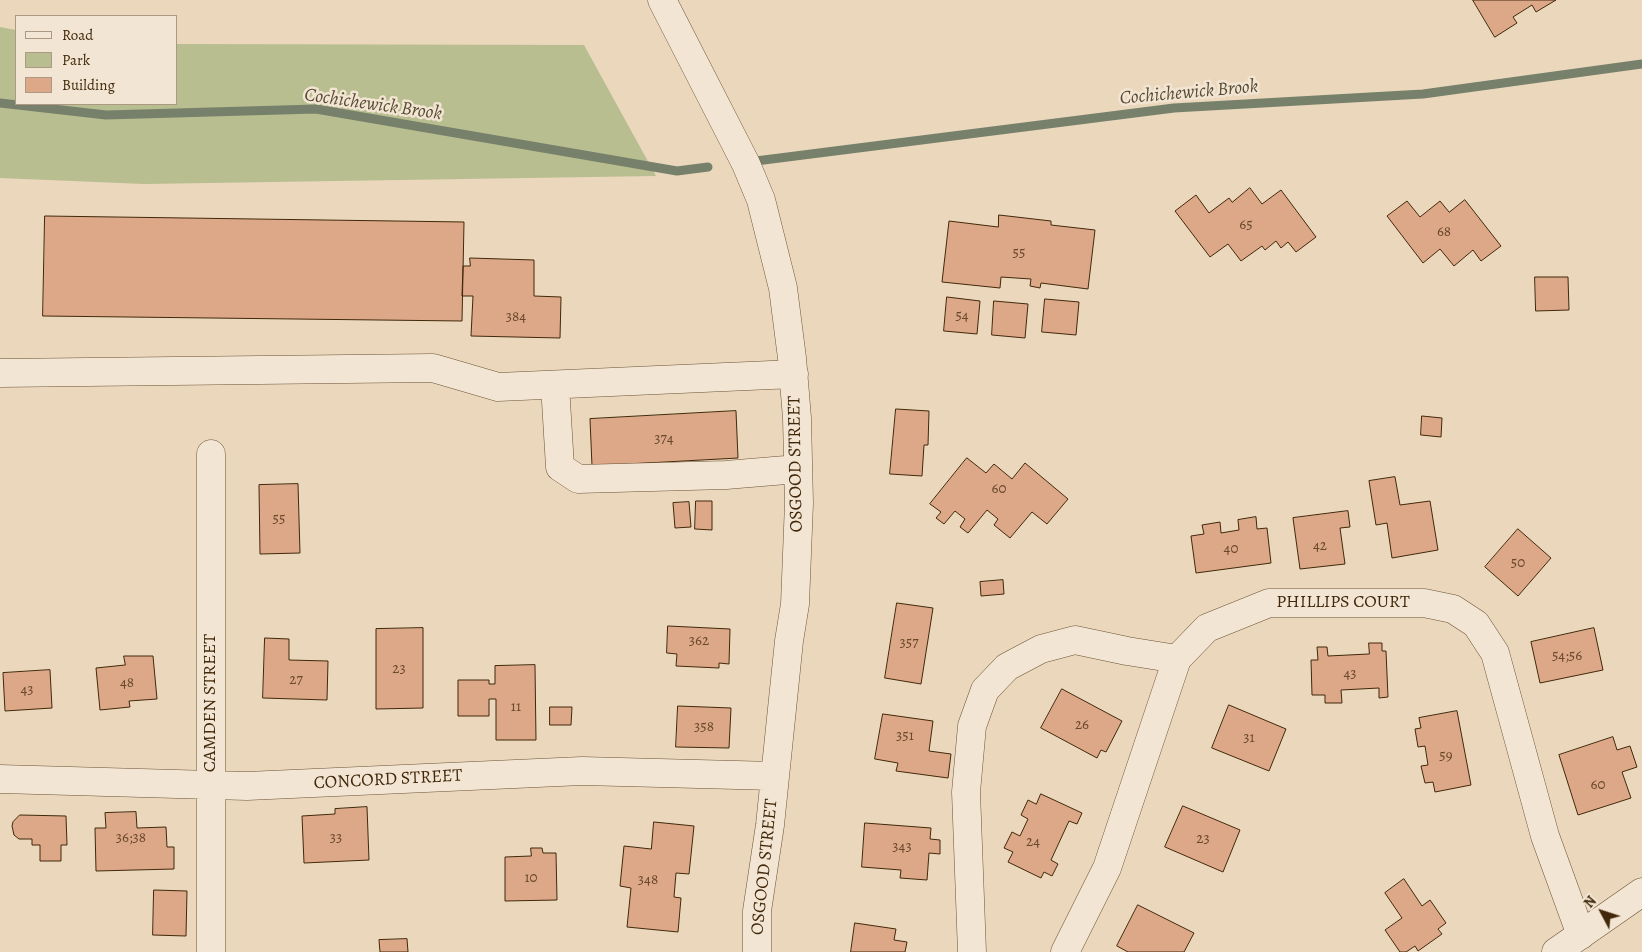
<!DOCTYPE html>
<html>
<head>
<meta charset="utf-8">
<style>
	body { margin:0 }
	#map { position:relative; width:1642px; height:952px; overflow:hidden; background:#ebd7bc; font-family:Alegreya,serif }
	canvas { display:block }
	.legend { position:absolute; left:15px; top:15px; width:162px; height:90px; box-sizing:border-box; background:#f2e5d3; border:1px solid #ab9983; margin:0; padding:6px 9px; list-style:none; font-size:15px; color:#41280a }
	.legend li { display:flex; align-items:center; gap:10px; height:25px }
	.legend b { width:25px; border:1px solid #ab9983 }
	.north { position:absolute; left:1577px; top:887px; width:50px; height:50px; -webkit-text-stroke:4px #f2e5d3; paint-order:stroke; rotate:310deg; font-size:14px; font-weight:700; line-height:20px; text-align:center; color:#41280a }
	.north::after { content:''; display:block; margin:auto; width:18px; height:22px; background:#41280a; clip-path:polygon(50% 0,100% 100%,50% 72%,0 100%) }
</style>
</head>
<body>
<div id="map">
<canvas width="1642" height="952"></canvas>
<ul class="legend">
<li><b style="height:6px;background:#f2e5d3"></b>Road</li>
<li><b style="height:14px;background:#b8be90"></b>Park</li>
<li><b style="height:14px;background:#dca888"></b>Building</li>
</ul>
<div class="north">N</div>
</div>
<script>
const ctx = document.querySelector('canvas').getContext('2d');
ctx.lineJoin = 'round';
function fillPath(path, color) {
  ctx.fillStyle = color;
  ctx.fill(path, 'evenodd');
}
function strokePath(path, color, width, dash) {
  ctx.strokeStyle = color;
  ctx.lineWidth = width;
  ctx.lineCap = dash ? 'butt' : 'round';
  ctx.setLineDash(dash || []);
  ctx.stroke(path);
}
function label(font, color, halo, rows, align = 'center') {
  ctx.font = font + ' Alegreya,serif';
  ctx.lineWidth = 5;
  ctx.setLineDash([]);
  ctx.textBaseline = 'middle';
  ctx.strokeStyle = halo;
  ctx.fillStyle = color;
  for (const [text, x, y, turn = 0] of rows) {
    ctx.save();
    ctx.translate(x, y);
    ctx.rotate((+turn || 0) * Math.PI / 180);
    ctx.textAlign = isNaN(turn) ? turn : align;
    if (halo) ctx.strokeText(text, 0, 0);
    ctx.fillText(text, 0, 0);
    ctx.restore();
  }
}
const green = new Path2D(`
	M0,27L16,30V104H176V44L584,45L656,176L144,184L0,178Z`);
const stream = new Path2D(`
	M0,103L106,115L316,109L677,171L708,167
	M748,162L1174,108L1423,94L1642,64`);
const building = new Path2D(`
	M1473,0H1556L1536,12L1532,5L1513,17L1517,23L1495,37Z
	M1250,188L1262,204L1281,190L1316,237L1296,252L1288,242L1281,248L1276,241L1265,250L1262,246L1241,261L1228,244L1210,257L1175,211L1196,195L1209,213L1229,198L1232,202Z
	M1465,200L1501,246L1481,261L1473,250L1454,266L1440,249L1423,263L1387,216L1407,201L1420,217L1440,201L1449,212Z
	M999,215L1051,221V225L1095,230L1088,289L1041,283L1040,288L1030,286L1031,279L1001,277L1000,288L942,282L949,221L998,227Z
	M45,216L464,222L462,321L43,316Z
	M470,258L534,260V296L561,297L560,338L471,336L473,296H462L463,266H470Z
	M1535,277H1568L1569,310L1536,311Z
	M947,297L980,301L977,334L944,331Z
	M1045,299L1079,302L1076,335L1042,332Z
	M994,301L1028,304L1025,338L992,335Z
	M896,409L929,411L928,445H924L922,476L890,474Z
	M736,411L738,458L592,466L590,419Z
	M1422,416L1442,418L1441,437L1421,435Z
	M967,458L986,473L994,464L1012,479L1025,463L1068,499L1047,524L1032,512L1010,538L994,525L998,519L987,510L968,533L960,527L965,519L955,511L944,524L936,518L941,512L930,504Z
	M1395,477L1400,505L1430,501L1438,550L1392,558L1387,523L1376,525L1369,481Z
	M298,484L300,553L260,554L259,485Z
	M696,501H712V530L695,529Z
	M689,502L691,527L675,528L673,503Z
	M1348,511L1350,527L1340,528L1345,564L1300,569L1293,518Z
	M1256,517L1257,529L1267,528L1271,563L1196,573L1191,536L1204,534L1202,525L1220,522L1221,533L1239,530L1238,520Z
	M1518,529L1551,558L1518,596L1485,567Z
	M1003,580L1004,594L981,596L980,582Z
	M897,603L933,608L921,684L885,678Z
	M668,626L730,629L729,664L719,663V668L676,666L677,654L667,653Z
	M423,628V708L376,709V629Z
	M1594,628L1603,670L1540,683L1531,642Z
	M265,638L289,639V660L328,661L327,700L263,698Z
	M1369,643H1382V651H1386L1388,697L1379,698V688L1341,690L1342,703H1325V695H1312L1311,660H1318L1317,647H1327L1328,656L1369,654Z
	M124,656H153L157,699L129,701L130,707L100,710L96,668L125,665Z
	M535,665L536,740H496V699H489V716H458V680H489V684H495V666Z
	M50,670L52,708L5,711L3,673Z
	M1062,689L1122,721L1106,752L1101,750L1097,758L1041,728Z
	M1229,705L1286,729L1269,771L1212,748Z
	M678,706L731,708L729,748L676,747Z
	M550,707H572L571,725H550Z
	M1457,711L1471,785L1435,792L1433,782L1425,783L1421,766L1428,765L1425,746L1418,747L1415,729L1421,728L1419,718Z
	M883,714L933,721L929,751L951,754L948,778L896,771L898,763L875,759Z
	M1613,737L1617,750L1630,746L1637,767L1622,772L1631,798L1578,815L1559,755Z
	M1041,794L1082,813L1077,824L1069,821L1051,860L1058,864L1052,876L1044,872L1041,878L1008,862L1013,852L1004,848L1012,832L1020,836L1028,819L1021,815L1028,800L1036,804Z
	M1183,806L1240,830L1223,872L1165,847Z
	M367,807L369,860L304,863L302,816L335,814V809Z
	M136,812L137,828L166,827L167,847H174V869L96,871L95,828H106L105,813Z
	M20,815L66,816L67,845H61V861H40V845H32V839H19L14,835L12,826L13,822Z
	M654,822L694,826L689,874L676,873L674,897L681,898L678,932L627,927L631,888L620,886L624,846L651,849Z
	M865,823L931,828L930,839L940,840V854L929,853L927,880L900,878L901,870L862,867Z
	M531,848H542L543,853H556L557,900L505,901V857L531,856Z
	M1404,879L1422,906L1430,900L1446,923L1438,929L1442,934L1418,951L1415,946L1406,952H1400L1385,930L1402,918L1385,893Z
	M154,890L187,891L186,936L153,935Z
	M1138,905L1194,933L1184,952H1128L1117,946Z
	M855,923L896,929L894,940L907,942L905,952H851Z
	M407,939L408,952H380L379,940Z`);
const minor = new Path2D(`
	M662,0L746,164L761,200L783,288L792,358L797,418L799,503L795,604L789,641L770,825L757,911V952
	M0,373L433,368L498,387L794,374
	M555,385L560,467L578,479L726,475L798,469
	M0,779L247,786L582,771L775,776
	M211,952V454
	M972,952L966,792L972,726L985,690L1007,667L1041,649L1075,640L1127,651L1177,659
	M1065,952L1107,868L1177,659L1207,628L1269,603H1424L1453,609L1476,624L1495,653L1545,836L1581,935
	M1556,952L1642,892`);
const numberNames = [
	["65",1246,225],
	["68",1444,232],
	["55",1019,253],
	["54",962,316],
	["384",516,317],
	["374",664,439],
	["60",999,489],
	["55",279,519],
	["42",1320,546],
	["40",1231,549],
	["50",1518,563],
	["362",699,641],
	["357",909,643],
	["54;56",1567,656],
	["23",399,669],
	["43",1350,674],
	["27",296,680],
	["48",127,683],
	["43",27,690],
	["11",516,707],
	["26",1082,725],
	["358",704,727],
	["351",905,736],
	["31",1249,738],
	["59",1446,756],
	["60",1598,785],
	["36;38",131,838],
	["33",336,838],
	["23",1203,839],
	["24",1033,842],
	["343",902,847],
	["10",531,878],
	["348",648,880]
];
const streetNames = [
	["OSGOOD STREET",796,464,-91],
	["PHILLIPS COURT",1343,603],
	["CAMDEN STREET",211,703,-90],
	["CONCORD STREET",388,780,-3],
	["OSGOOD STREET",765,867,-84]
];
const waterNames = [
	["Cochichewick Brook",1189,93,-5],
	["Cochichewick Brook",373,105,8]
];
fillPath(green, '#b8be90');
strokePath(stream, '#76806a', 9);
fillPath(building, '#dca888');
strokePath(building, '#41280a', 1);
strokePath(minor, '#6c5436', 29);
strokePath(minor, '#f2e5d3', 28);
label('15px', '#68482a', null, numberNames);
label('18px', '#41280a', '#f2e5d3', streetNames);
label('italic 19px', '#574c32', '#f2e5d3', waterNames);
</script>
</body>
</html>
